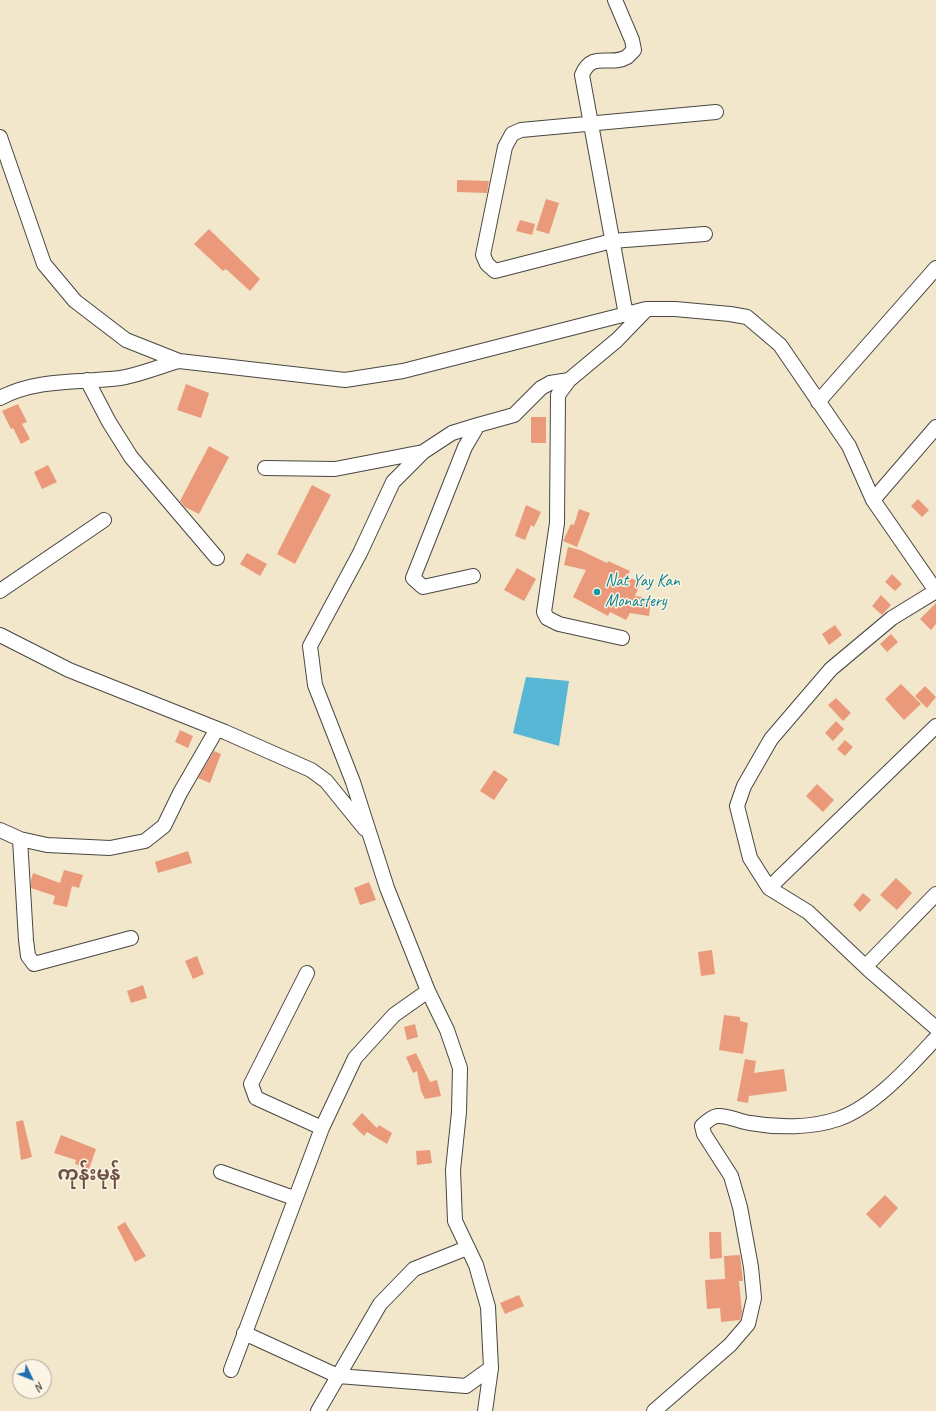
<!DOCTYPE html>
<html>
<head>
<meta charset="utf-8">
<style>
	body { margin:0 }
	#map { position:relative; width:936px; height:1411px; overflow:hidden; background:#f2e7ca; font-family:Caveat,sans-serif }
	canvas { display:block }
	.north { position:absolute; left:12px; top:1359px; width:40px; height:40px; box-sizing:border-box; background:#fcf5e5; border:1px solid #a8a49b; border-radius:50%; rotate:133deg; font-size:11px; font-weight:700; line-height:16px; text-align:center; color:#2b2b2b }
	.north::after { content:''; display:block; margin:auto; width:14px; height:18px; background:#1f6fb2; clip-path:polygon(50% 0,100% 100%,50% 72%,0 100%) }
</style>
</head>
<body>
<div id="map">
<canvas width="936" height="1411"></canvas>
<div class="north">N</div>
</div>
<script>
const ctx = document.querySelector('canvas').getContext('2d');
ctx.lineJoin = 'round';
function fillPath(path, color) {
  ctx.fillStyle = color;
  ctx.fill(path, 'evenodd');
}
function strokePath(path, color, width, dash) {
  ctx.strokeStyle = color;
  ctx.lineWidth = width;
  ctx.lineCap = dash ? 'butt' : 'round';
  ctx.setLineDash(dash || []);
  ctx.stroke(path);
}
function label(font, color, halo, rows, align = 'center') {
  ctx.font = font + ' Caveat,"Noto Sans Myanmar",sans-serif';
  ctx.lineWidth = 3;
  ctx.setLineDash([]);
  ctx.textBaseline = 'middle';
  ctx.strokeStyle = halo;
  ctx.fillStyle = color;
  for (const [text, x, y, turn = 0] of rows) {
    ctx.save();
    ctx.translate(x, y);
    ctx.rotate((+turn || 0) * Math.PI / 180);
    ctx.textAlign = isNaN(turn) ? turn : align;
    if (halo) ctx.strokeText(text, 0, 0);
    ctx.fillText(text, 0, 0);
    ctx.restore();
  }
}
const water = new Path2D(`
	M526,677L569,681L559,746L513,733Z`);
const building = new Path2D(`
	M457,180L489,181L487,193L457,192Z
	M546,199L559,203L549,234L536,230Z
	M520,220L535,224L532,235L516,231Z
	M209,229L260,279L250,291L226,269L223,271L194,244Z
	M186,384L209,393L201,418L177,410Z
	M18,404L27,422L22,424L30,439L21,444L13,428L11,429L2,411Z
	M531,417H546V443H531Z
	M209,446L229,457L199,514L185,507L180,501Z
	M48,465L57,482L42,489L34,472Z
	M312,485L331,495L295,564L277,554Z
	M918,499L929,510L922,517L911,506Z
	M526,505L541,512L534,527L531,525L525,540L515,536Z
	M579,509L590,513L577,547L563,541L571,524L574,525Z
	M568,547L580,550L607,563L608,561L630,571L627,577L641,582L635,596L651,598L649,616L630,613L626,620L610,612L608,616L573,597L586,570L564,565Z
	M247,553L267,564L260,576L240,564Z
	M517,568L536,579L524,601L504,590Z
	M892,574L902,584L895,591L885,582Z
	M881,595L891,605L882,615L872,606Z
	M936,603V624L931,630L920,619Z
	M835,625L842,635L829,645L822,634Z
	M891,634L898,642L887,652L880,644Z
	M901,684L921,704L904,720L885,699Z
	M925,686L936,697L927,708L915,696Z
	M836,698L851,713L843,721L828,705Z
	M836,721L844,729L833,741L825,733Z
	M180,730L193,736L188,748L175,742Z
	M845,740L853,747L845,756L837,749Z
	M214,751L221,754L210,783L198,778Z
	M494,770L508,779L494,800L480,791Z
	M817,784L834,800L823,812L806,796Z
	M188,851L192,863L158,873L155,862Z
	M64,870L83,875L79,888L72,886L67,907L53,904L55,896L31,888V880L33,873L60,883Z
	M896,878L912,893L897,910L880,895Z
	M369,882L376,900L360,905L354,888Z
	M863,893L871,900L860,912L853,905Z
	M712,950L715,974L701,976L698,952Z
	M197,956L204,974L193,979L185,961Z
	M143,985L147,998L131,1003L127,991Z
	M724,1015L740,1017V1021L748,1023L743,1054L719,1050Z
	M415,1024L418,1037L407,1040L404,1027Z
	M416,1053L430,1082L437,1080L441,1096L425,1099L421,1091L417,1071L413,1073L406,1057Z
	M745,1059L756,1061L754,1073L784,1069L787,1091L749,1096L748,1103L737,1101Z
	M362,1113L377,1128L379,1125L392,1133L387,1144L367,1132L364,1136L352,1124Z
	M23,1120L32,1157L21,1160L16,1122Z
	M61,1135L96,1149L89,1169L75,1164L76,1160L54,1153Z
	M430,1150L432,1163L417,1165L416,1151Z
	M885,1195L898,1208L880,1228L866,1214Z
	M125,1222L146,1256L135,1262L117,1227Z
	M709,1232H721L722,1258L710,1259Z
	M740,1255L743,1281H739L742,1312L740,1320L721,1322L720,1308L707,1309L705,1280L725,1279L724,1256Z
	M519,1295L524,1306L505,1314L500,1303Z`);
const street = new Path2D(`
	M615,0L632,40L634,50C632,52 629,55 627,57C610,67 592,50 582,75L626,315
	M0,137L44,264L75,301L126,340L179,361L345,380L403,371L646,309H675L730,314L747,317L780,345L849,446L873,500L936,591
	M705,234L612,241L495,271L487,264L483,255L505,147L512,134L521,130L716,112
	M87,380L109,422L131,457L217,558
	M0,398C37,378 80,383 120,378C140,375 160,366 179,361
	M818,402L936,268
	M478,425L452,433L423,452L393,482L360,553L310,646L315,685L353,782L387,888L428,991L447,1030L460,1068L459,1112L453,1170L455,1221L476,1265L488,1307L491,1368L485,1411
	M265,468L335,469L423,452
	M873,500L936,427
	M473,576L423,587L413,578L465,447L478,425L514,415L541,388L550,383L569,380
	M0,591L104,520
	M936,591L892,618L831,669L771,739L744,786L737,806L750,858L769,888L808,912L869,970L936,1028
	M0,635L69,670L225,732L311,770L326,781L365,829
	M622,638L559,624L547,618L544,612L557,523L558,395L569,380L617,340L646,310
	M0,830L20,839L47,845L110,848L145,841L164,826L180,793L217,729
	M20,839L26,940L28,956L34,964L131,938
	M769,888L936,726
	M866,966L936,894
	M307,973L251,1084L256,1098L322,1128
	M221,1172L294,1198
	M244,1333L338,1376L466,1386L491,1368
	M231,1370L322,1128L355,1058L394,1015L428,991
	M318,1411L380,1304L414,1269L467,1248
	M654,1411L730,1345L748,1324L754,1298L751,1267L740,1207L731,1176L704,1134L702,1126C706,1122 712,1117 717,1116C728,1115 740,1122 750,1123C778,1128 811,1128 838,1119C874,1107 911,1065 936,1038`);
const markers = [
	[597,592,4,"#0f9aa8"]
];
const cultureNames = [
	["Nat Yay Kan",605,582],
	["Monastery",605,602]
];
const quarterNames = [
	["ကုန်းမုန်",89,1175]
];
fillPath(water, '#57b7d5');
fillPath(building, '#ea9a7b');
strokePath(street, '#494743', 16);
strokePath(street, '#fff', 14);
for (const [x, y, r, color] of markers) {
  const dot = new Path2D();
  dot.arc(x, y, r, 0, 2 * Math.PI);
  ctx.fillStyle = color;
  ctx.fill(dot);
  strokePath(dot, '#fcf5e5', 1.5);
}
label('17px', '#0d838f', '#fcf5e5', cultureNames, 'left');
label('bold 19px', '#6e5247', '#fcf5e5', quarterNames);
</script>
</body>
</html>
